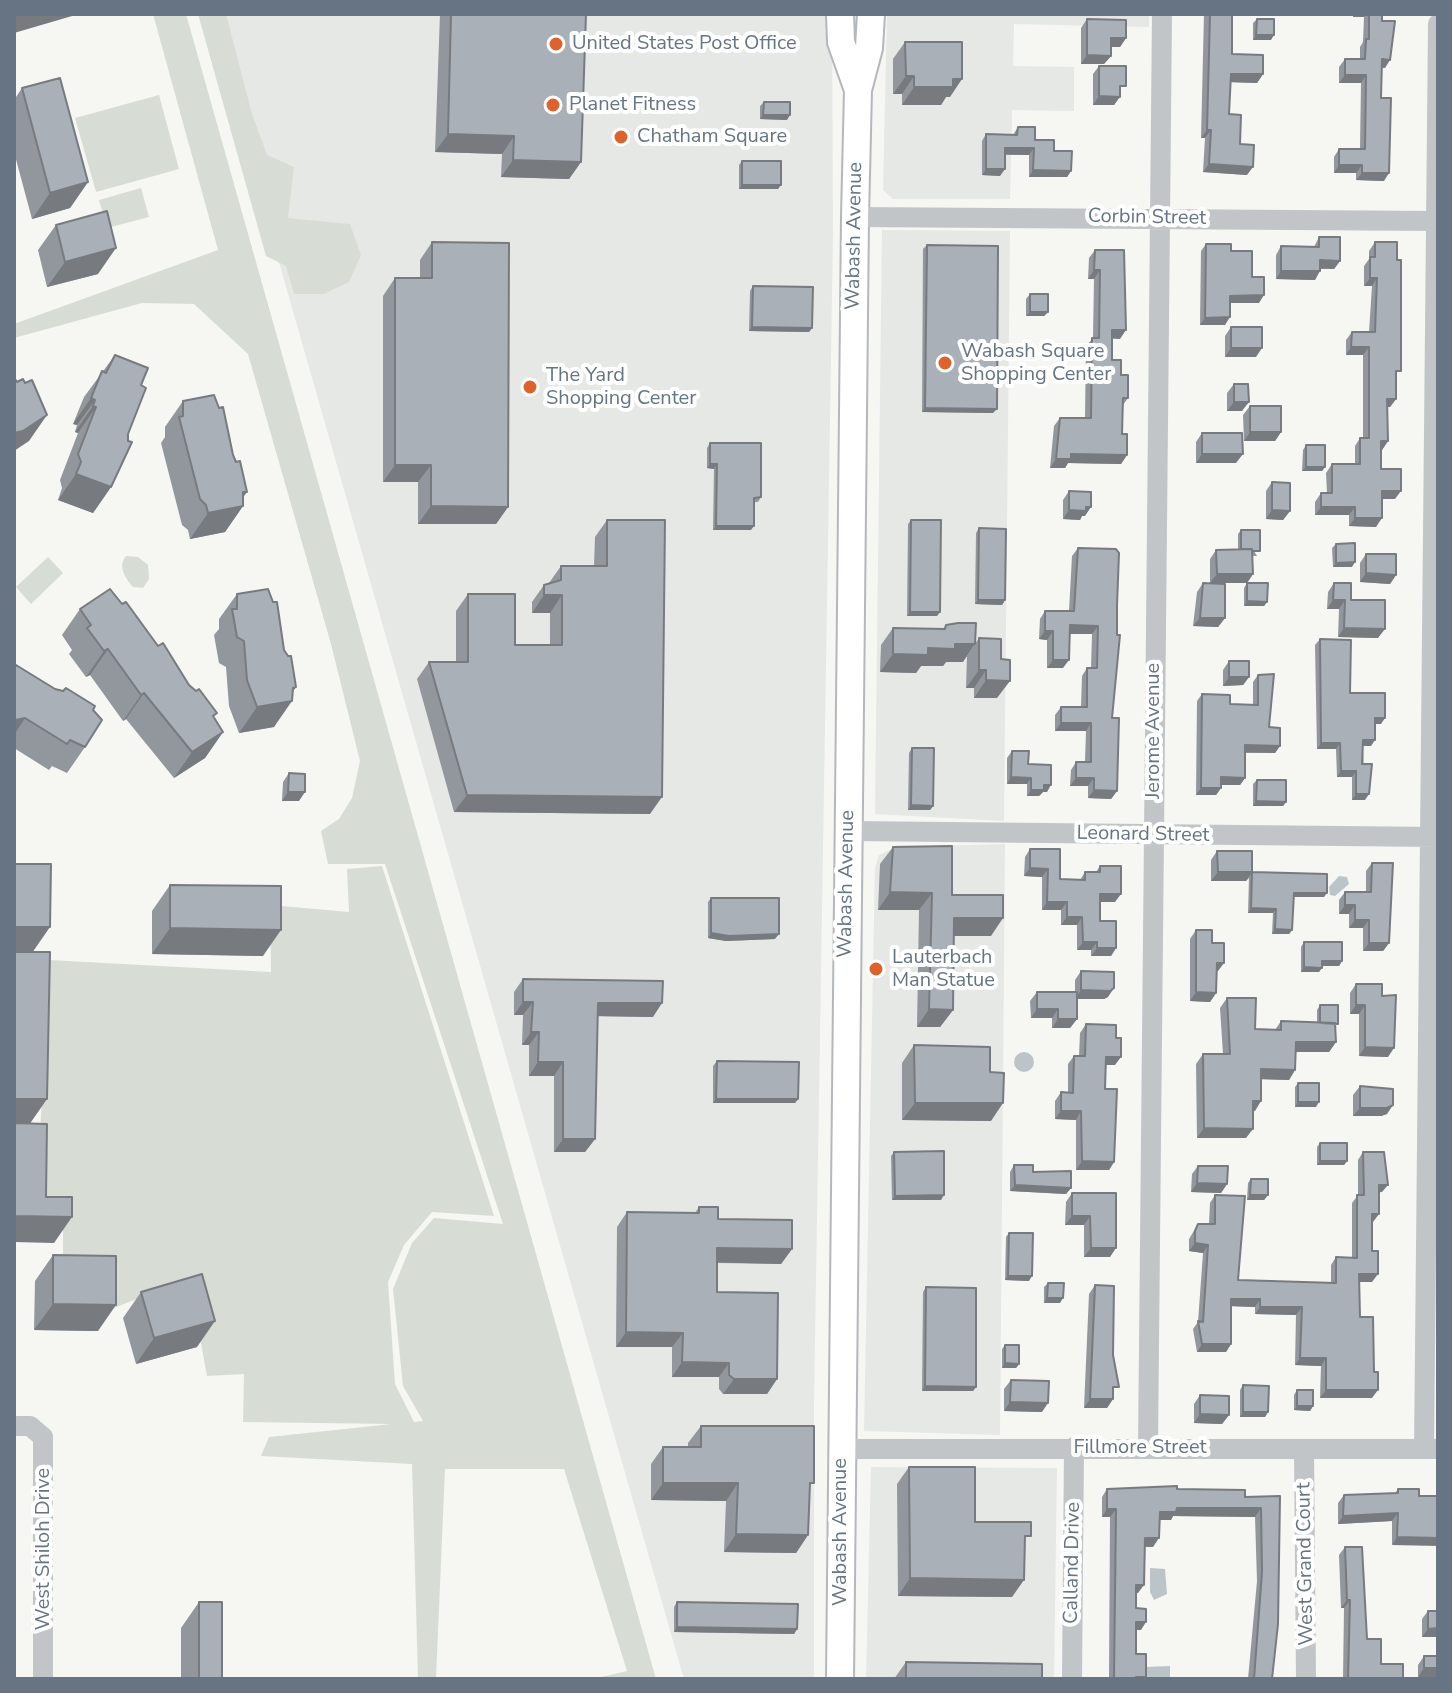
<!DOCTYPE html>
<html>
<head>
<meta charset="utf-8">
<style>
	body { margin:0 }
	#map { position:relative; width:1452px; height:1693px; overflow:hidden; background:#f6f6f3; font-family:"Nunito Sans",sans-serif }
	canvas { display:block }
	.frame { position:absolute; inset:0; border:16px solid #667483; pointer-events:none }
</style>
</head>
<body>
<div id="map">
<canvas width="1452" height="1693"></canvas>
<div class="frame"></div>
</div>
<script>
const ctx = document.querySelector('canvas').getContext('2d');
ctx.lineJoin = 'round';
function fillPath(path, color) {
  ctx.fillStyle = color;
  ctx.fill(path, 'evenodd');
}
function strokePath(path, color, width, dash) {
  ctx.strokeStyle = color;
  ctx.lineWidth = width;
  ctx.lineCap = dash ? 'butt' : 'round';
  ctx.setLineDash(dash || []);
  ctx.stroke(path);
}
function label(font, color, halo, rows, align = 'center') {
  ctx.font = font + ' "Nunito Sans",sans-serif';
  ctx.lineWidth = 8;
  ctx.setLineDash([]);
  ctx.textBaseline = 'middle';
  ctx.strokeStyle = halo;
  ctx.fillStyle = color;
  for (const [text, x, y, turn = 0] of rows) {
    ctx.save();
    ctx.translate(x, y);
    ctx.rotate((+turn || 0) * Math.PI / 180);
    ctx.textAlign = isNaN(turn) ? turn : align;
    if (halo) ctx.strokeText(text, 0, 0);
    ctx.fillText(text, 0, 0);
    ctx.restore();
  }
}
const built = new Path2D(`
	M208,14H832L833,235L814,1401V1679H684Z
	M887,14H1149V27L1014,24L1013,66L1074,67V111L1012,110L1010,199H893L883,190Z
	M882,230L1010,231L1004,821L875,814Z
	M1005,844L1000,1435L864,1431L875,868L879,855L897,847Z
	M871,1467L1057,1468L1054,1679H866Z`);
const green = new Path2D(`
	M153,14H186L656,1679H593L627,1671L564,1469H445L436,1678L418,1679L412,1464L261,1456L269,1437L392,1424L243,1422L244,1374L207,1376L189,1278L114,1308L105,1273L63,1267V1215L36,1213L49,960L271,972L270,905L349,912L347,869L382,866L494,1216L432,1212L404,1245L388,1282L395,1384L414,1422L423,1421L403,1386L393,1289L412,1243L434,1218L503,1224L385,864H328L321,831L339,819L352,798L360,761L331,644L248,354L194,304L142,303L14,338V324L218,250Z
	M198,14H226L252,114L267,155L294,167L288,218L350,224L361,255L349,282L324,294H294L286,266L266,256Z
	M159,95L179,169L96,192L75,118Z
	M141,188L149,217L107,228L99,200Z
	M126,556L138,557L148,565L149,579L143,588L133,587C126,579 117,566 126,556Z
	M48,557L63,573L31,604L16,587Z`);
const water = new Path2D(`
	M1339,876L1347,877L1349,884L1335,896L1330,895L1329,887Z
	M1014 1062a10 10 0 1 1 20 0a10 10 0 1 1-20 0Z
	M1150,1568L1165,1569L1167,1594L1154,1600L1150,1592Z
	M1170,1666V1679H1144V1667Z`);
const minor = new Path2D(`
	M855,217L1438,221
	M848,831L1438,837
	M14,1426H30L43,1437V1679
	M1148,1447L1162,14
	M841,1449H1438
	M1304,1449L1306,1679
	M1424,1449L1438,24
	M1072,1679L1074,1447`);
const major = new Path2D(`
	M840,14L841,42L858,90
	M840,1679L855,217L858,90L869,48L871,14`);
const wall = new Path2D(`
	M440,14H586L581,162L569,179L501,177L502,154L435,152Z
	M1204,14H1232V54L1263,74L1257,83L1230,82L1229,114L1240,144L1247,175L1203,172L1205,138H1201Z
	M1353,14H1382L1385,68L1382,67L1381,98L1384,181L1356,180V173H1334V157L1339,149H1360L1361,83H1339V67L1345,59H1360V47L1363,42L1364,17H1353Z
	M1087,19L1126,38L1120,47H1111V56L1104,64H1081V28Z
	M1257,19L1271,40H1253V23Z
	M905,42L950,97H946L941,105H902V94H893V59Z
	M1099,66L1120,95L1114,105H1093V74Z
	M22,88L88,182L70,208L32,219L14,152V100Z
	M764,102L787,120L760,119V106Z
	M1018,127L1035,140L1054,151L1071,171L1067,177H1029V155H1005L1000,176L982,175V141L986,134L1013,135Z
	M742,161L778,189H739V165Z
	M56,225L98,274L47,287L38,250Z
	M1319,237L1340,261L1334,269H1320L1315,280L1276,279V255L1281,246L1314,247Z
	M432,242L508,507L496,524H418V482H383V296L395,278H420V260Z
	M1375,242L1396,378V399L1390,407H1387L1388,441L1382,450L1381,469L1395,499H1382L1376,527L1349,526V515H1315V502L1321,493H1327L1326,473L1332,464H1355V446L1360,438H1363V355H1346V340L1352,332H1369L1372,286H1364V266L1369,259V251Z
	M1206,244L1231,251L1252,277L1259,303H1230L1225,325H1200L1201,251Z
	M927,245L993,413L922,412L923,249Z
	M1095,250L1120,339L1112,338V360L1121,375L1128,398L1123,405L1122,434L1127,455L1121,464L1068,463L1065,468H1050L1054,426L1060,418H1085L1086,346L1093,338L1094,279H1088L1089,258Z
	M753,286L812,328L809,332L749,331L750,291Z
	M1030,294L1048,312L1044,316H1026V299Z
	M1231,327L1256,357H1225V336Z
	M115,355L141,385L128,434L111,487L93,513L58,500L62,488L60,480L78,433L75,432L77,425L73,424L84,397Z
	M1234,384L1242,411H1227V393Z
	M183,401L233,455L247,492L243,496V506L225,532L190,539L188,530L182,525L161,443L165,437V427Z
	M1250,406L1281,432L1275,441H1244L1243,415Z
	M1202,433L1236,463H1196V442Z
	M710,443L761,497L758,502H754L751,530H713L714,469L707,468V448Z
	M1306,445L1325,467L1322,471H1302L1303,450Z
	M1272,482L1290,511L1283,520L1266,519V491Z
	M1069,491L1085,516H1082L1080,520L1063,519V500Z
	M607,520L650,814L454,812L417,679L429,662H456V611L468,594L515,645H550V613H532V602L544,585L549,583L561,566H594L595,537Z
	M911,520L937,616H907L908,524Z
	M979,528L1005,600L1002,605L975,604L976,533Z
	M1241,530L1257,556H1252L1253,574L1247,583H1210V559L1216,550L1238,549V534Z
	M1336,544L1352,567H1333L1332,548Z
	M1078,548L1116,549L1112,718L1117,791L1111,799L1088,798V786H1070L1071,770L1076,762H1085L1086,731H1055V715L1061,707H1081L1082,676L1087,668H1091L1092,634H1070L1063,668H1047V640L1039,639L1040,619L1045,611H1069L1072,556Z
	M1366,554L1396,575L1390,584L1360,582V563Z
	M1203,583L1225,618L1218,627L1193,626L1197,592Z
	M1247,583L1267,602L1264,606H1244V588Z
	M1334,583L1351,600L1378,638L1338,637L1339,609H1327L1328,592Z
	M237,594L284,650L288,656L293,692L274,727L239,733L229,706L226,667L219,663L214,635L219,629V619Z
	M122,604L158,646L214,717L223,732L205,758L174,778L126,719L123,721L90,675L86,677L69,654L72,650L62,635L80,609Z
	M946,625L963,662H946L943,666H921L916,673L880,672L881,645L893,628L943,629Z
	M979,638L997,698H974V688H966L967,656Z
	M1320,639L1350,693L1381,724H1375L1371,746H1363L1365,800H1352V777H1337L1336,749H1317L1315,645Z
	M1229,661L1249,677L1243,685L1223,686V670Z
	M14,668L93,710L85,747L67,773L52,766L49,770L14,748Z
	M1258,675L1269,727L1280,746L1275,753H1245V778L1240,785H1221V788L1216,795H1196L1197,701L1202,694L1230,704L1253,705V682Z
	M912,748L933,806L930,810H908L909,753Z
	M1012,751L1028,764L1047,792H1043L1039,796H1027V784H1007V758Z
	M289,773L299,801H282L283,782Z
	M1257,780L1286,802L1283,806H1253V784Z
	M893,847L952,895L991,936H954L953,1010L940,1027H917L919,910H878L880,864Z
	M1030,849L1060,879L1080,880L1085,872H1096L1100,866L1115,902H1100V921L1116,948L1111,956H1091V950H1077V925H1061V910H1042V877L1024,876L1025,857Z
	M1217,851L1252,872L1324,897H1293L1292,930L1289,934H1272L1273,913H1248L1249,878L1246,881H1211V860Z
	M1372,863L1389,943L1383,951H1363V928H1349V914H1339V900L1345,892H1366V871Z
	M170,885L263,956L152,954V911Z
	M711,898L775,939L726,941L708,938V902Z
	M1196,930L1212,943L1224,963L1217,971L1216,993L1210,1002L1190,1001V939Z
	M1304,942L1342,961L1339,966H1322L1319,972H1301V947Z
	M1081,971L1108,997L1104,999H1077V1019L1070,1028H1052V1018H1031L1030,1001L1037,992H1075V980Z
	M523,979L653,1017L598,1016L595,1139L585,1152H554V1076H529V1045H522L523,1015H514V992Z
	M1356,984L1382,996L1388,1057L1359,1056V1014H1350V993Z
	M1227,998L1255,1029L1275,1030L1281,1021L1317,1022V1010L1320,1005L1335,1028L1336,1042L1329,1052H1296L1295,1070L1289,1080L1261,1079L1255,1111H1253L1246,1138H1197L1196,1064L1203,1054H1223L1220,1008Z
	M1086,1024L1115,1065H1105V1089L1114,1162L1109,1170H1076V1120L1055,1119V1101L1061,1092L1068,1093V1064L1074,1056H1079L1080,1033Z
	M914,1045L991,1121L902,1120V1063Z
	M717,1061L798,1099L795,1103H713V1066Z
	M1298,1083L1316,1107H1295V1087Z
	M1360,1086L1387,1114L1381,1116H1353V1095Z
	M1320,1143L1347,1161L1344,1165H1317V1147Z
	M894,1152L941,1200H892L891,1156Z
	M1363,1152L1382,1192H1379V1214L1372,1222V1282H1359L1360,1317L1372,1398H1320L1321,1366L1295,1365L1296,1315L1255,1314V1307L1231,1306V1344L1226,1352H1197L1193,1329L1198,1322L1203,1253L1189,1251V1239L1198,1224H1209L1210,1203L1215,1195L1238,1280L1331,1283V1265L1336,1257L1352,1258V1203L1358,1195V1160Z
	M1014,1165L1033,1172L1071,1188L1066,1194L1010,1191V1172Z
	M1198,1166L1227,1184L1221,1193L1191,1192L1192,1174Z
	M1251,1179L1268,1195L1264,1200H1247L1248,1183Z
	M1072,1193H1116L1110,1257H1084V1225H1065L1066,1202Z
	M699,1207L718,1219L792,1249L781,1264L717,1263V1292L777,1379L767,1394H723L719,1389V1377H672V1347H616L617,1227L627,1212L695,1213Z
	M1009,1233L1029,1281L1005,1280L1006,1237Z
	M53,1255L98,1331L34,1330L35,1281Z
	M1048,1283L1060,1303H1044V1287Z
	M1095,1285L1113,1355V1399L1107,1408H1084L1089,1294Z
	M926,1287L976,1387L973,1391H922L923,1292Z
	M141,1292L197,1347L136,1364L123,1318Z
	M1005,1345L1019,1364L1016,1368H1002V1349Z
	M1011,1380L1042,1412L1004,1411V1389Z
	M1243,1385L1268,1412L1265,1417H1240V1390Z
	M1297,1390L1313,1406L1310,1411L1294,1410V1395Z
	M1200,1395L1229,1415L1222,1424L1194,1423V1404Z
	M701,1426L809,1490L808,1535L796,1553L724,1552L726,1501L651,1500V1464L663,1447H688V1443Z
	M909,1467L975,1522L1025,1545L1012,1597L898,1596L897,1484Z
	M1107,1489H1177L1245,1497L1280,1496L1272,1679H1248L1257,1581L1255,1517L1173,1516L1171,1520H1159L1153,1547H1145L1138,1593H1136V1608L1141,1630H1136V1654L1146,1677L1145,1679H1109L1110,1517H1102V1497Z
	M1398,1489L1419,1496H1438L1392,1545V1521L1338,1524V1503L1344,1495L1395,1493Z
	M1345,1547L1367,1639L1381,1664L1402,1679H1343L1344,1608H1341L1339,1555Z
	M199,1602L222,1679H181V1628Z
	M677,1602L797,1629L794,1634L674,1632V1607Z
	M1428,1611L1438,1637H1422V1619Z
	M1424,1656H1438L1418,1677V1665Z
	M906,1662L1042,1679H894Z`);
const shadedWall = new Path2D(`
	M16,14H79L14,33V17Z
	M1355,14H1366L1364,17H1353Z
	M1256,35H1274L1271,40H1253Z
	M1111,38H1126L1120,47H1104Z
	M1087,55L1111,56L1104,64H1081Z
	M1382,59L1390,60L1385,68L1376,67Z
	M1231,74H1263L1257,83L1225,82Z
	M1345,75H1366L1361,83H1339Z
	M906,76H914L902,94H893Z
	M953,79H962L950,97H946L941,105H902L914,87Z
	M1099,96L1120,97L1114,105H1093Z
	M763,115H790L787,120L760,119Z
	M1207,130H1211L1205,138H1201Z
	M448,134L514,136L502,154L435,152Z
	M1005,148H1034L1029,155L1000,154Z
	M513,160L581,162L569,179L501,177Z
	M1209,164L1253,167L1247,175L1203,172Z
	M1339,165H1362L1356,173H1334Z
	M986,169H1005L1000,176L982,175Z
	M1033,170L1071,171L1067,177H1029Z
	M1362,173H1389L1384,181L1356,180Z
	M88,182L70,208L32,219L50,193Z
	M742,185H781L778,189H739Z
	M116,248L98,274L47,287L65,262Z
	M1320,260L1340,261L1334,269L1315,268Z
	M1094,270H1100L1094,279H1088Z
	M1281,271H1320L1315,280L1276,279Z
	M1370,278H1377L1372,286H1364Z
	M1264,295L1259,303H1225L1230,296Z
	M1030,312H1048L1044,316H1026Z
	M1230,317L1225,325H1200L1205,318Z
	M752,327L812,328L809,332L749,331Z
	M1112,330H1126L1120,339L1106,338Z
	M1351,347H1369L1363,355H1346Z
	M1231,348H1262L1256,357H1225Z
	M91,398L95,400L77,425L73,424Z
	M1387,399H1396L1390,407H1382Z
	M1234,402H1249L1242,411H1227Z
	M93,406L96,407L78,433L75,432Z
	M925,408L997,409L993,413L922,412Z
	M47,415L29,441L14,451V433Z
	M1250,432H1281L1275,441H1244Z
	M1381,441H1388L1382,450Z
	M1071,454L1127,455L1121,464L1068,463L1065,468H1050L1056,459Z
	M1202,454H1243L1236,463H1196Z
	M710,464H717L714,469L707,468Z
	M395,465H431L418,482H383Z
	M1306,467H1325L1322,471H1302Z
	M76,474L111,487L93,513L58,500Z
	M1382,491H1401L1395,499H1376Z
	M243,492H247L235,508L243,506L225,532L190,539L208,513Z
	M431,506L508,507L496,524H418Z
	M1086,507H1091L1085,516H1082L1080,520L1063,519L1069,510Z
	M1321,507H1355L1349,515H1315Z
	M1272,510L1290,511L1283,520L1266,519Z
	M1355,518H1382L1376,527L1349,526Z
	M716,526H754L751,530H713Z
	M1355,562L1352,567H1333L1336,563Z
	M1366,573L1396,575L1390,584L1360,582Z
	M1217,574H1253L1247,583H1210Z
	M544,595H562L550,613H532Z
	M978,600H1005L1002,605L975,604Z
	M1333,600H1345L1339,609H1327Z
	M1247,601L1267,602L1264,606H1244Z
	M910,612H940L937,616H907Z
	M1200,618H1225L1218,627L1193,626Z
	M1070,625L1098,626L1092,634H1064Z
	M1344,628L1385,629L1378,638L1338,637Z
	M1045,631H1053L1047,640L1039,639Z
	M955,644H975L963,662H946L943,666H921L916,673L880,672L893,654Z
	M108,649L90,675L86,677L104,651Z
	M1053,660H1069L1063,668H1047Z
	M979,670H986L974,688H966Z
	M1229,677H1249L1243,685L1223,686Z
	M986,680L1010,681L997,698H974Z
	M296,687L286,702L292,701L274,727L239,733L257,707Z
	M144,693L126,719L123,721L141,695Z
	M25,718L14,735V723L16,720Z
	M1375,718H1385L1381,724H1370Z
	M1061,723H1091L1086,731H1055Z
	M223,732L205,758L174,778L192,752Z
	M1363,740H1375L1371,746H1358Z
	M1321,743H1340L1336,749H1317Z
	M1245,745L1280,746L1275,753L1240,752Z
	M1341,771H1356L1352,777H1337Z
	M1011,777L1031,778L1027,784H1007Z
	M1221,777L1245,778L1240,785H1216Z
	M1076,778H1094L1088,786H1070Z
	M1044,785H1051L1047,792H1043L1039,796H1027L1031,790Z
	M1201,788H1221L1216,795H1196Z
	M1094,790L1117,791L1111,799L1088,798Z
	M288,792H305L299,801H282Z
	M1356,794H1369L1365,800H1352Z
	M467,795L662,797L650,814L454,812Z
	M1256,801L1286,802L1283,806H1253Z
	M911,805L933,806L930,810H908Z
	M1030,868L1048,869L1042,877L1024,876Z
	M1218,872H1252L1246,881H1211Z
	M890,892L932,893L919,910H878Z
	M1294,893H1327L1324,897H1290Z
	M1100,894H1121L1115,902H1095Z
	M1047,902H1067L1061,910H1042Z
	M1345,905H1355L1349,914H1339Z
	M1251,908L1276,909L1273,913H1248Z
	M1067,917H1082L1077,925H1061Z
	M954,918H1003L991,936H942Z
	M1355,920H1369L1363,928H1349Z
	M14,927H50L32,953H14Z
	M170,928L281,930L263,956L152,954Z
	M1275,929L1292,930L1289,934H1272Z
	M711,933L779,934L775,939L726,941L708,938Z
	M1083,942H1097L1091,950H1077Z
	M1369,943H1389L1383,951H1363Z
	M1097,948H1116L1111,956H1091Z
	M1322,961H1342L1339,966H1319Z
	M1217,963H1224L1218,971H1211Z
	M1304,967L1322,968L1319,972H1301Z
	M1114,988L1108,997L1104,999H1075L1081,990Z
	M1196,992L1216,993L1210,1002L1190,1001Z
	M523,1002H533L523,1015H514Z
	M598,1003H662L653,1017L589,1016Z
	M1356,1005H1365L1359,1014H1350Z
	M929,1009L953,1010L940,1027H917Z
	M1037,1009H1058L1052,1018H1031Z
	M1058,1019H1077L1070,1028H1052Z
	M531,1032H539L529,1045H522Z
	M1296,1042H1336L1329,1052H1289Z
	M1365,1047L1394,1048L1388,1057L1359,1056Z
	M1106,1057H1121L1115,1065H1100Z
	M538,1062H563L554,1076H529Z
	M1261,1069L1295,1070L1289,1080L1254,1079Z
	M14,1099H47L29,1125L14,1124Z
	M716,1099H798L795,1103H713Z
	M1253,1101H1261L1255,1111H1246Z
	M1298,1102H1319L1316,1107H1295Z
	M915,1103H1003L991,1121L902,1120Z
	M1393,1105L1387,1114L1381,1116H1353L1360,1108Z
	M1061,1111H1081L1076,1120L1055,1119Z
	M1204,1128L1253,1129L1246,1138H1197Z
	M563,1139H595L585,1152H554Z
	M1082,1161L1114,1162L1109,1170H1076Z
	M1320,1161H1347L1344,1165H1317Z
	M1197,1183L1227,1184L1221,1193L1191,1192Z
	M1015,1185L1071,1188L1066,1194L1010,1191Z
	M1379,1185H1388L1382,1192L1373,1193Z
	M944,1195L941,1200H892L895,1196Z
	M1250,1195H1268L1264,1200H1247Z
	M1372,1214H1379L1373,1222H1367Z
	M14,1216L72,1217L54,1243L14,1242Z
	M1072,1216H1090L1084,1225H1065Z
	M1195,1243L1208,1245L1203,1253L1189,1251Z
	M717,1248L792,1249L781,1264L707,1262Z
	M1091,1248H1116L1110,1257H1084Z
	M1359,1274H1378L1372,1282H1354Z
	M1008,1276H1032L1029,1281L1005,1280Z
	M1047,1298H1063L1060,1303H1044Z
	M1231,1299H1260L1255,1307L1226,1306Z
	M53,1304L116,1305L98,1331L34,1330Z
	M1260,1307H1302L1296,1315L1255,1314Z
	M215,1321L197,1347L136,1364L154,1338Z
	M626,1332L683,1333L672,1347H616Z
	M1202,1344H1231L1226,1352H1197Z
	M1300,1358H1326L1321,1366L1295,1365Z
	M682,1362L729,1363L719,1377H672Z
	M1005,1363L1019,1364L1016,1368H1002Z
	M734,1379H777L767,1394H723Z
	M925,1386L976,1387L973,1391H922Z
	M1326,1390H1378L1372,1398H1320Z
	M1090,1399H1113L1107,1408H1084Z
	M1010,1402L1048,1403L1042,1412L1004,1411Z
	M1297,1406H1313L1310,1411L1294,1410Z
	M1243,1412H1268L1265,1417H1240Z
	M1200,1414L1229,1415L1222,1424L1194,1423Z
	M663,1483H738L726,1501L651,1500Z
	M1177,1508H1261L1255,1517L1173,1516L1171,1520H1154L1160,1512Z
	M1107,1509H1116L1110,1517H1102Z
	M1398,1513L1392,1521L1338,1524L1343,1516Z
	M736,1534L808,1535L796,1553L724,1552Z
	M1397,1537L1438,1538V1546L1392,1545Z
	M1145,1538H1159L1153,1547L1139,1546Z
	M910,1578L1024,1580L1012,1597L898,1596Z
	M1136,1585H1144L1138,1593H1130Z
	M1347,1600H1350L1344,1608H1341Z
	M1136,1622H1146L1141,1630H1130Z
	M677,1627L797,1629L794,1634L674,1632Z
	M1438,1628V1637H1422L1428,1629Z
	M1424,1668H1438V1677H1418Z`);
const building = new Path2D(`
	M451,14H586L581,162L513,160L514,136L448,134Z
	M1210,14H1232V54L1263,55V74H1231L1229,114L1241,115L1240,144L1254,145L1253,167L1209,164L1211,130H1207Z
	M1369,14H1382V21H1395L1390,60L1382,59L1381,98H1391L1389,173H1362V165H1339V149H1365L1366,75H1345V59H1365L1366,39H1369Z
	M1087,19L1126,20V38H1111V56L1087,55Z
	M1257,19H1274V35H1256Z
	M905,42H962V79H953V87H914V76H906Z
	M1099,66H1126V86H1120V97L1099,96Z
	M60,78L88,182L50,193L22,88Z
	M764,102H790V115H763Z
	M1018,127H1035V140H1054V151H1072L1071,171L1033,170L1034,148H1005V169H986V134L1017,135Z
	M742,161H781V185H742Z
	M107,211L116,248L65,262L56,225Z
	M1319,237H1340V261L1320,260V271H1281V246L1319,247Z
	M432,242L509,243L508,507L431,506V465H395V278H432Z
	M1375,242H1397V260H1401V371H1396V399H1387L1388,441H1381V469H1401V491H1382V518H1355V507H1321V493H1332V464H1360V438H1369V347H1351L1352,332H1375L1377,278H1370V257H1375Z
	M1206,244H1231V251H1252V277H1264V295L1230,296V317L1205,318Z
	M927,245L998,246L997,409L925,408Z
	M1095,250H1124L1126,330H1112V360H1121V375H1128V398H1123L1122,434H1127V455L1071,454V459H1056L1060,418H1091L1092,338H1099L1100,270H1094Z
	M753,286L813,287L812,328L752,327Z
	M1030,294H1048V312H1030Z
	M1231,327H1262V348H1231Z
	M115,355L148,368L141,385L146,388L128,434V441L132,442L111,487L76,474L81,462L78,454L96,407L93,406L95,400L91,398L102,371L106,373Z
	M15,379L17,382L23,379L25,383L32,380L47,415L23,431L14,433V380Z
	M1234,384H1248L1249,402H1234Z
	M214,395L219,408L223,407L233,455L236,462L240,461L247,492H243V506L208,513L206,505L200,499L179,417L183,416V401Z
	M1250,406H1281V432H1250Z
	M1202,433H1242L1243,454H1202Z
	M710,443H761V497L754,498V526H716L717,464H710Z
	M1306,445H1325V467H1306Z
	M1272,482L1290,483V511L1272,510Z
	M1069,491L1091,492V507H1086V511L1069,510Z
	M607,520H665L662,797L467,795L429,662H468V594H515V645H562V595H544V585L561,580V566H607Z
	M911,520H941L940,612H910Z
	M979,528L1006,529L1005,600H978Z
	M1241,530H1260V551H1252V549H1241Z
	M1355,543V562L1336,563V544Z
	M1078,548L1116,549L1119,553L1117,605V635H1120L1112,718H1119L1117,791L1094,790V778H1076V762H1091V723H1061V707H1087V668H1097L1098,626L1070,625L1069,660H1053V631H1045V611H1074Z
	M1252,549L1253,574H1217L1216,550Z
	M1366,554H1396V575L1366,573Z
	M1203,583L1225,584V618H1200Z
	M1247,583H1268L1267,602L1247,601Z
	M1334,583H1351V600H1385V629L1344,628L1345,600H1333Z
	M110,589L122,604L126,602L158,646L163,643L189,685L196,691L199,689L217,713L213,716L223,732L192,752L144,693L141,695L108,649L104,651L87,628L91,625L80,609Z
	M268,589L273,602H277L284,650L288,656H291L296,687L293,688L292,701L257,707L247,680L244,641L237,637L232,609H237V594Z
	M958,623H976L975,644H955V649L928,648V655L893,654V628L945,629L946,625Z
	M979,638L1001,639V659L1010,660V681L986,680V670H979Z
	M1320,639L1351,640L1350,693H1385V718H1375V740H1363L1362,764H1372L1369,794H1356V771H1341L1340,743H1321Z
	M1229,661H1249V677H1229Z
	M16,665L55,689L63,691L66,688L95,706L93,710L102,720L85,747L70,740L67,744L25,718L16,720L14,718V668Z
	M1274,674L1269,727L1280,728V746L1245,745V778L1221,777V788H1201L1202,694L1230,695V704L1258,705V675Z
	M912,748H934L933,806L911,805Z
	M1012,751H1029L1028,764L1051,765V785H1044V790H1031V778L1011,777Z
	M289,773L305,774V792H288Z
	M1257,780H1286V802L1256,801Z
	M952,846V895H1003V918H954L953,1010L929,1009L932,893L890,892L893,847Z
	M1030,849H1060V879L1085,880V872H1100V866H1121V894H1100V921H1116V948H1097V942H1083L1082,917H1067V902H1047L1048,869L1030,868Z
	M1217,851H1252V872H1218Z
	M1372,863H1393L1389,943H1369V920H1355V905H1345V892H1371Z
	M14,864H51L50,927H14Z
	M1252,872L1327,874V893H1294L1292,930L1275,929L1276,909L1251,908Z
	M170,885L281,886V930L170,928Z
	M711,898H779V934L729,936L711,933Z
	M1196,930H1212V943H1224V963H1217L1216,993L1196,992Z
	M1304,942H1342V961H1322V968L1304,967Z
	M14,952H50L47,1099H14Z
	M1081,971L1114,972V988L1110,991L1081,990Z
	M523,979L663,981L662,1003H598L595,1139H563V1062H538L539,1032H531L533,1002H523Z
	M1356,984H1382V996L1396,995L1394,1048L1365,1047V1005H1356Z
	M1037,992H1077V1019H1058V1009H1037Z
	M1227,998H1256L1255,1029L1281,1030V1021L1335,1023L1336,1042H1296L1295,1070L1261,1069V1101H1253V1129L1204,1128L1203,1054H1230Z
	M1320,1005H1338V1024L1320,1023Z
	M1086,1024L1116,1025V1038H1121V1057H1106L1105,1089H1117L1114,1162L1082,1161L1081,1111H1061V1092L1073,1093L1074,1056H1085Z
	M914,1045L990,1047V1072L1004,1073L1003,1103H915Z
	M717,1061L799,1062L798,1099H716Z
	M1298,1083H1319V1102H1298Z
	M1360,1086L1393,1089V1105L1387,1108H1360Z
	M14,1123L47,1124L46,1197H72V1217L14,1216Z
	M1320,1143H1347V1161H1320Z
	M944,1151V1195L895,1196L894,1152Z
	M1363,1152H1384L1388,1185H1379V1214H1372V1251H1378V1274H1359L1360,1317H1373L1374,1372H1378V1390H1326V1358H1300L1302,1307H1260V1299H1231V1344H1202L1198,1321L1203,1322L1208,1245L1195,1243V1231L1198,1224H1215V1195L1245,1196L1238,1280L1336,1283V1257L1357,1258V1195H1364Z
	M1014,1165H1033V1172L1071,1171V1188L1015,1185Z
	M1198,1166H1228L1227,1184L1197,1183Z
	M1251,1179H1268V1195H1250Z
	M1072,1193H1116V1248H1091L1090,1216H1072Z
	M699,1207H718V1219L792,1220V1249L717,1248V1292L778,1293L777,1379H734L729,1375V1363L682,1362L683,1333L626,1332L627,1212L699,1213Z
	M1009,1233H1033L1032,1276H1008Z
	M53,1255L116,1256V1305L53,1304Z
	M202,1274L215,1321L154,1338L141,1292Z
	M1048,1283H1064L1063,1298H1047Z
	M1095,1285L1114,1286L1113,1355L1119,1387H1113V1399H1090Z
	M926,1287L976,1288V1387L925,1386Z
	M1005,1345H1019V1364L1005,1363Z
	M1011,1380L1049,1381L1048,1403L1010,1402Z
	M1243,1385L1269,1386L1268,1412H1243Z
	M1297,1390H1313V1406H1297Z
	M1200,1395L1229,1396V1415L1200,1414Z
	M701,1426H814V1483H810L808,1535L736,1534L738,1483H663V1447H701Z
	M909,1467H975V1522H1031V1536H1025L1024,1580L910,1578Z
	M1177,1486V1489L1245,1490V1497L1280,1496L1278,1624L1272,1679H1254L1262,1572L1261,1508H1177L1176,1512H1160L1159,1538H1145L1144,1585H1136V1608L1146,1609V1622H1136V1654H1146V1677H1136V1679H1114L1116,1509H1107V1489Z
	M1398,1489H1419V1496H1438V1538L1397,1537L1398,1513L1343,1516L1344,1495L1398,1493Z
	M1345,1547H1362L1367,1639H1381V1664H1403V1678L1348,1679L1350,1600H1347Z
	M199,1602H222V1679H199Z
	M677,1602L798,1604L797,1629L677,1627Z
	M1428,1611H1438V1628L1428,1629Z
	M1424,1656H1438V1668H1424Z
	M906,1662L1042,1664V1679H906Z
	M741,1678H775V1679H741Z`);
const markers = [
	[556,44,8,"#dd622c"],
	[553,105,8,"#dd622c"],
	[621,137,8,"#dd622c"],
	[945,363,8,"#dd622c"],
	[530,387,8,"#dd622c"],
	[876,969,8,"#dd622c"]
];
const poiNames = [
	["United States Post Office",572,44],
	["Planet Fitness",569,105],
	["Chatham Square",637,137],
	["Wabash Square",961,352],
	["Shopping Center",961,375],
	["The Yard",546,376],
	["Shopping Center",546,399],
	["Lauterbach",892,958],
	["Man Statue",892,981]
];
const streetNames = [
	["Corbin Street",1147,218,1],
	["Wabash Avenue",855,236,-89],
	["Jerome Avenue",1154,731,-90],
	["Leonard Street",1143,835,1],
	["Wabash Avenue",847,884,-89],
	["Fillmore Street",1140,1448],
	["Wabash Avenue",841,1532,-90],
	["West Shiloh Drive",44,1549,-90],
	["Calland Drive",1073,1563,-89],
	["West Grand Court",1306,1564,-91]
];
fillPath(built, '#e6e8e6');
fillPath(green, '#d7ddd4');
fillPath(water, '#bbc5c9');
strokePath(major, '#b4b8bc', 30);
strokePath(minor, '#c1c5c8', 20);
strokePath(major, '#fff', 26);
fillPath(wall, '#92979d');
fillPath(shadedWall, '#777b80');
fillPath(building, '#aab0b7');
strokePath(building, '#777b80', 2);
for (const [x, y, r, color] of markers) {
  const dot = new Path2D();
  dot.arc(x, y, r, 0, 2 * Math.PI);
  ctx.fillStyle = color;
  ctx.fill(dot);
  strokePath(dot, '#fff', 3);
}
label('20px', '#667483', '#fff', poiNames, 'left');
label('20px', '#667483', '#fff', streetNames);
</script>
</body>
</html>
